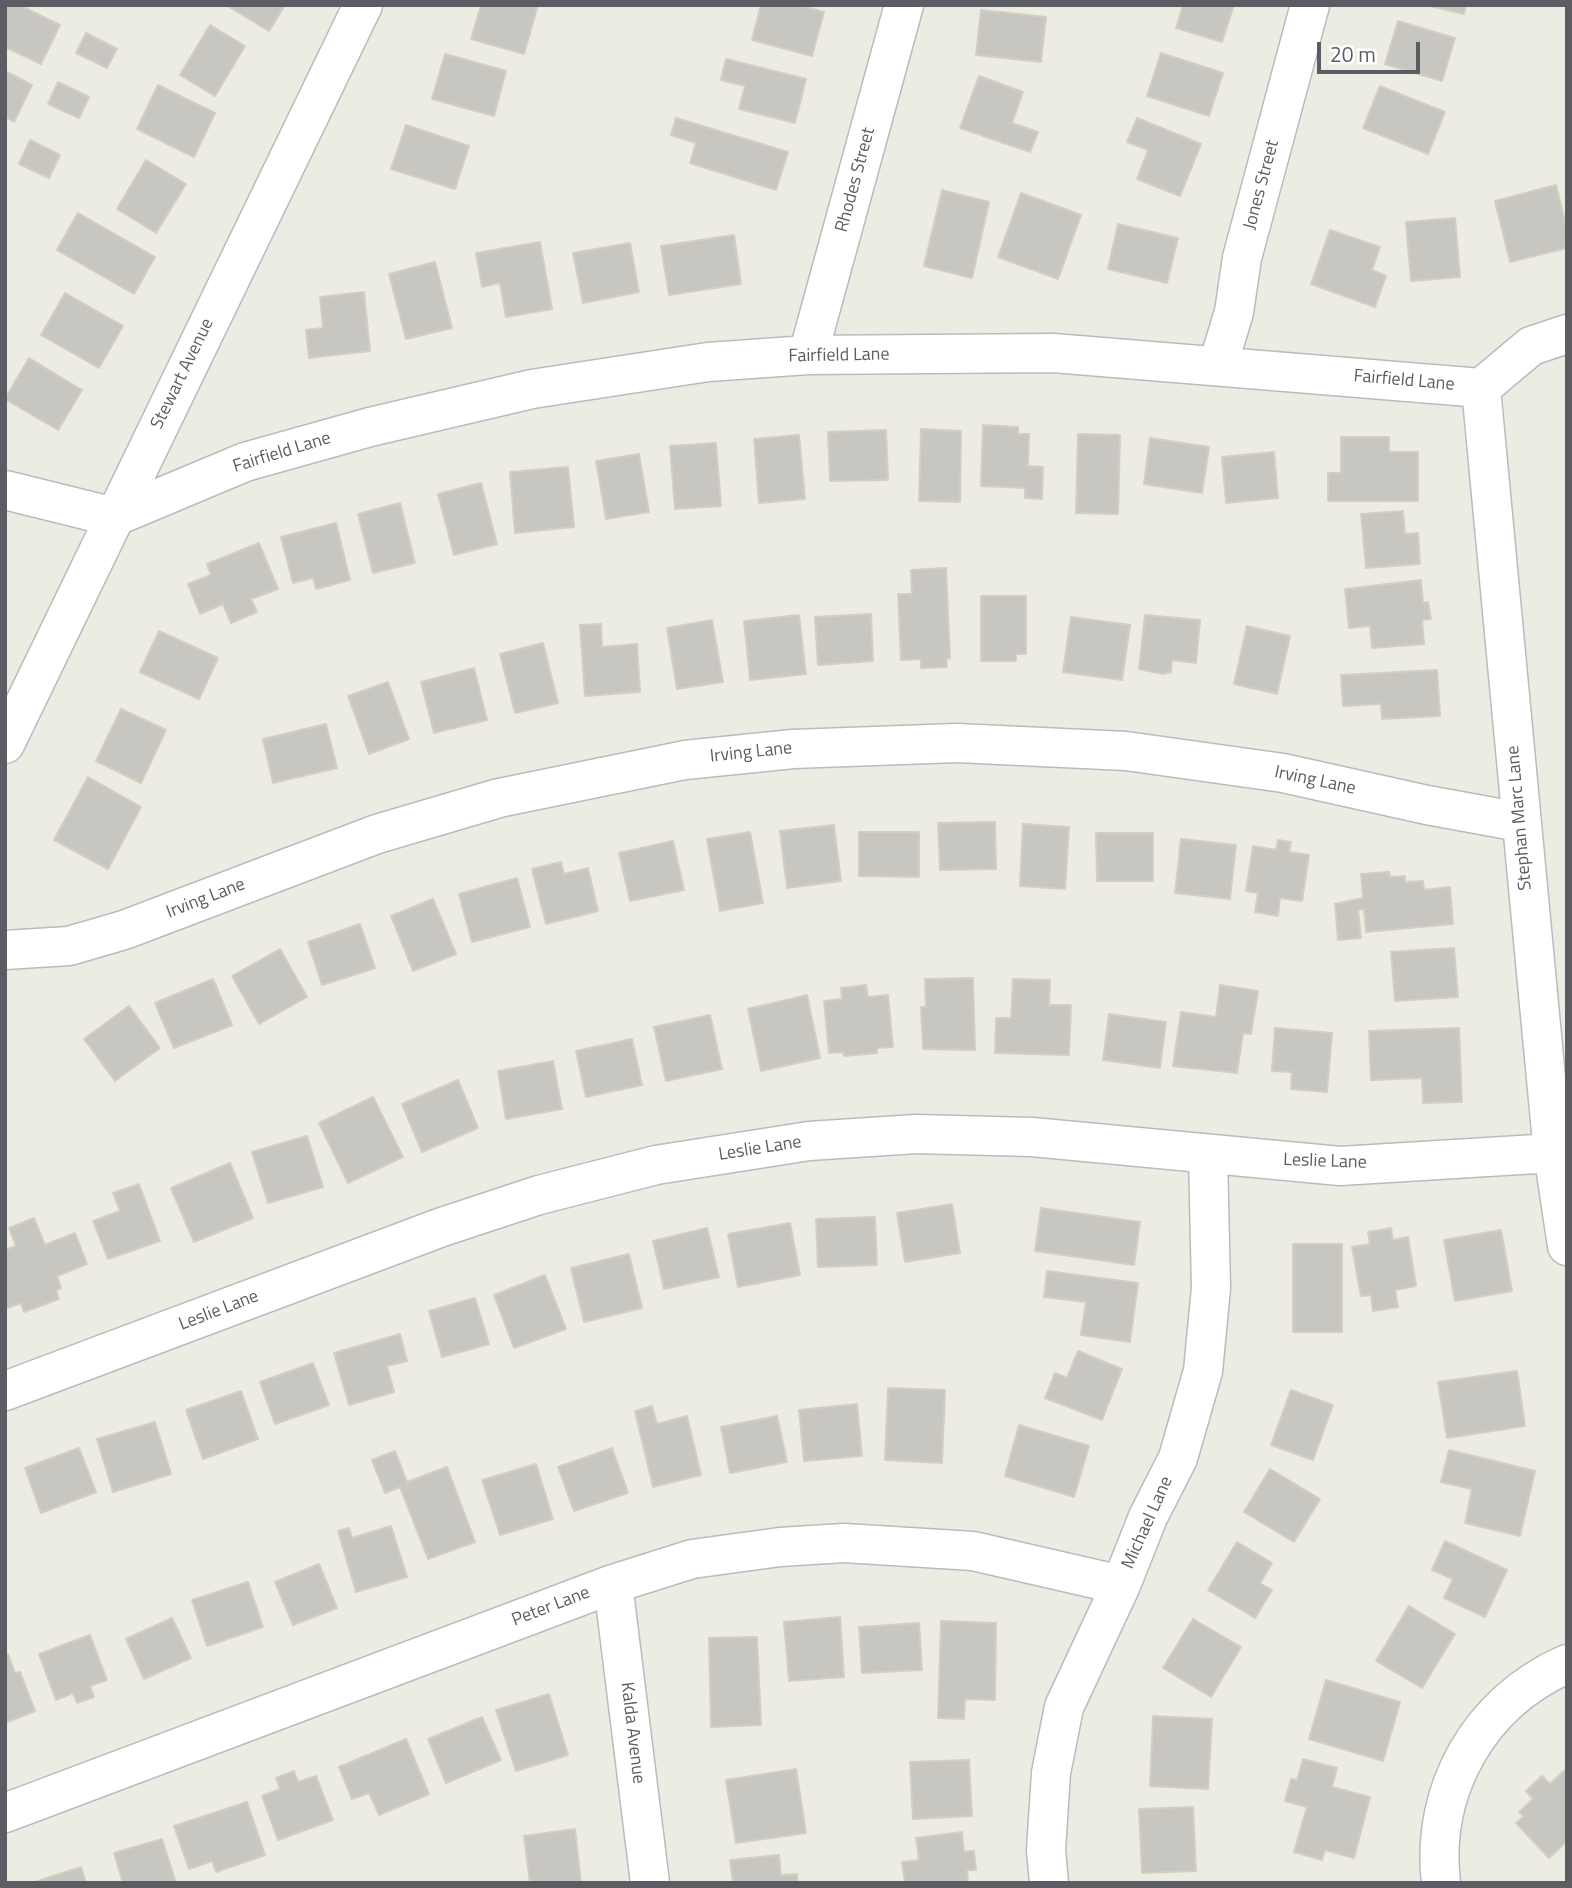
<!DOCTYPE html>
<html>
<head>
<meta charset="utf-8">
<style>
	body { margin:0 }
	#map { position:relative; width:1572px; height:1888px; overflow:hidden; background:#edece2; font-family:"Titillium Web",sans-serif }
	canvas { display:block }
	.frame { position:absolute; inset:0; border:7px solid #5b5d63; pointer-events:none }
	.scale { position:absolute; left:1317px; top:42px; width:103px; height:32px; box-sizing:border-box; border:4px solid #5b5d63; border-top:0; padding-left:9px; font-size:21px; line-height:24px; white-space:nowrap; color:#5b5d63; -webkit-text-stroke:5px #fff; paint-order:stroke }
</style>
</head>
<body>
<div id="map">
<canvas width="1572" height="1888"></canvas>
<div class="frame"></div>
<div class="scale">20 m</div>
</div>
<script>
const ctx = document.querySelector('canvas').getContext('2d');
ctx.lineJoin = 'round';
function fillPath(path, color) {
  ctx.fillStyle = color;
  ctx.fill(path, 'evenodd');
}
function strokePath(path, color, width, dash) {
  ctx.strokeStyle = color;
  ctx.lineWidth = width;
  ctx.lineCap = dash ? 'butt' : 'round';
  ctx.setLineDash(dash || []);
  ctx.stroke(path);
}
function label(font, color, halo, rows, align = 'center') {
  ctx.font = font + ' "Titillium Web",sans-serif';
  ctx.lineWidth = 5;
  ctx.setLineDash([]);
  ctx.textBaseline = 'middle';
  ctx.strokeStyle = halo;
  ctx.fillStyle = color;
  for (const [text, x, y, turn = 0] of rows) {
    ctx.save();
    ctx.translate(x, y);
    ctx.rotate((+turn || 0) * Math.PI / 180);
    ctx.textAlign = isNaN(turn) ? turn : align;
    if (halo) ctx.strokeText(text, 0, 0);
    ctx.fillText(text, 0, 0);
    ctx.restore();
  }
}
const building = new Path2D(`
	M5,5H19L60,25L41,64L5,47Z
	M226,5H285L269,31Z
	M481,5H538L524,54L471,39Z
	M761,5H799L824,12L812,56L752,40Z
	M1183,5H1234L1222,42L1176,28Z
	M1426,5H1466L1464,14Z
	M981,10L1046,17L1041,62L976,55Z
	M1398,21L1455,38L1442,81L1385,64Z
	M210,25L245,46L215,96L180,75Z
	M86,33L117,49L107,68L76,53Z
	M1161,53L1223,73L1209,116L1147,96Z
	M445,54L506,71L494,116L432,99Z
	M726,59L806,79L795,123L739,109L745,86L721,80Z
	M5,71L32,85L14,122L5,117Z
	M979,76L1023,92L1012,123L1038,132L1030,152L960,128Z
	M58,82L89,97L79,118L48,104Z
	M158,85L215,113L194,157L137,129Z
	M1380,86L1445,112L1428,154L1363,128Z
	M676,118L788,152L776,190L690,163L696,143L671,135Z
	M1137,118L1201,144L1180,196L1137,179L1148,150L1127,142Z
	M406,125L469,146L455,189L391,169Z
	M30,140L60,155L49,178L19,164Z
	M146,160L186,184L156,233L117,209Z
	M1556,185L1567,229V248L1510,262L1495,201Z
	M942,190L989,202L972,278L924,266Z
	M1021,193L1081,215L1058,279L998,257Z
	M78,213L155,257L134,294L57,250Z
	M1455,218L1460,277L1411,281L1406,222Z
	M1118,224L1178,238L1167,283L1108,269Z
	M1330,230L1380,247L1372,270L1386,276L1375,307L1311,284Z
	M734,235L741,284L669,295L661,246Z
	M540,242L552,309L506,317L500,283L482,287L476,253Z
	M630,243L639,292L583,303L573,253Z
	M435,262L452,328L406,339L389,274Z
	M364,292L370,351L309,358L306,330L323,328L320,297Z
	M65,293L123,326L99,368L41,335Z
	M29,358L82,390L58,430L5,399Z
	M983,425L1018,427V434H1029L1028,466L1043,467L1042,499L1025,498V488L981,486Z
	M921,429L961,431L960,502L919,501Z
	M886,430L888,480L830,481L828,432Z
	M1078,434L1120,435L1118,514L1076,513Z
	M799,435L805,499L759,503L754,439Z
	M1341,437H1389V452H1418V501H1328V473H1341Z
	M1150,438L1209,447L1202,493L1144,484Z
	M716,443L721,506L675,509L670,446Z
	M1274,452L1278,498L1226,503L1222,457Z
	M639,454L649,512L606,519L596,461Z
	M568,467L574,527L515,533L510,472Z
	M481,483L497,544L454,555L438,494Z
	M400,503L415,563L373,573L358,514Z
	M1403,511L1405,534L1418,533L1420,564L1366,568L1361,514Z
	M336,523L350,580L316,589L313,578L293,583L281,537Z
	M259,543L278,589L251,599L257,612L231,623L223,604L200,614L188,584L211,575L207,564Z
	M946,568L950,658L946,659L947,667L921,668V659L901,660L898,594H912L911,570Z
	M1421,580L1423,603L1428,602L1431,619L1422,620L1424,644L1372,648L1370,626L1349,628L1345,589Z
	M981,596H1026V654H1016V661H981Z
	M871,614L873,661L818,665L815,617Z
	M799,615L806,674L750,680L744,621Z
	M1145,615L1200,620L1196,663L1172,660L1171,672L1163,674L1139,669Z
	M1071,617L1130,625L1122,680L1063,672Z
	M712,620L723,682L677,689L667,628Z
	M601,624L602,647L637,644L640,692L585,696L580,625Z
	M1247,626L1290,636L1277,694L1234,684Z
	M159,631L218,658L199,699L140,672Z
	M543,643L558,703L515,713L500,654Z
	M474,668L487,720L434,733L421,682Z
	M1437,670L1440,716L1382,719L1381,704L1343,706L1341,675Z
	M388,682L409,739L369,754L348,696Z
	M121,709L166,730L141,783L96,761Z
	M326,724L337,768L273,783L263,739Z
	M88,777L141,807L108,869L54,840Z
	M995,822L996,869L940,870L938,823Z
	M1023,824L1069,827L1065,889L1020,886Z
	M834,825L841,881L787,888L780,831Z
	M750,832L763,903L720,911L707,839Z
	M859,832H919V877L859,876Z
	M1096,833H1153V881H1097Z
	M1181,839L1236,845L1230,899L1175,893Z
	M1278,840L1291,842L1289,852L1309,855L1302,901L1280,898L1278,916L1255,912L1258,893L1246,891L1253,846L1276,850Z
	M673,841L684,890L630,901L619,853Z
	M561,862L564,874L588,868L598,911L546,924L532,869Z
	M1389,872L1390,877L1405,876V882L1423,881L1424,890L1450,887L1453,924L1366,932L1364,909L1358,910L1361,938L1338,940L1335,904L1363,898L1361,874Z
	M517,878L530,927L472,942L459,894Z
	M433,899L456,954L413,971L391,916Z
	M360,924L375,968L322,985L308,942Z
	M1454,948L1458,997L1395,1001L1391,952Z
	M280,949L307,997L259,1024L232,976Z
	M973,978L975,1050L923,1049L921,1007H926L925,979Z
	M213,979L232,1025L174,1048L155,1003Z
	M1013,979L1050,980L1049,1005H1071L1069,1055L995,1053L996,1018H1011Z
	M866,985L868,997L888,995L893,1047L877,1048V1053L844,1056V1052L829,1053L824,1001L842,999L841,988Z
	M1220,985L1258,991L1251,1034L1243,1033L1237,1073L1173,1066L1181,1012L1216,1017Z
	M807,995L820,1058L761,1071L748,1009Z
	M129,1006L160,1048L115,1081L84,1039Z
	M1109,1014L1166,1022L1160,1068L1103,1060Z
	M710,1015L722,1069L666,1081L654,1027Z
	M1275,1028L1332,1033L1327,1092L1291,1089L1292,1072L1272,1071Z
	M1459,1028L1462,1102L1423,1103L1422,1078L1371,1080L1369,1031Z
	M632,1039L642,1085L586,1097L576,1051Z
	M553,1061L562,1109L506,1119L498,1071Z
	M458,1080L478,1128L422,1152L402,1104Z
	M373,1097L403,1157L348,1183L319,1123Z
	M307,1136L323,1187L268,1203L252,1152Z
	M230,1163L253,1218L194,1242L171,1188Z
	M139,1184L160,1241L108,1259L93,1221L120,1211L113,1193Z
	M952,1204L960,1253L905,1262L897,1213Z
	M1041,1208L1140,1222L1134,1265L1035,1251Z
	M875,1217L877,1265L818,1267L816,1219Z
	M34,1218L45,1245L75,1233L87,1264L57,1276L61,1288L56,1291L59,1299L24,1312L21,1303L5,1309V1250L16,1246L9,1228Z
	M790,1223L800,1275L738,1287L728,1234Z
	M707,1228L719,1277L664,1289L653,1241Z
	M1391,1228L1393,1240L1408,1237L1416,1286L1395,1290L1398,1307L1373,1311L1371,1295L1361,1296L1352,1247L1370,1244L1368,1232Z
	M1501,1230L1512,1291L1455,1301L1444,1240Z
	M1293,1244H1342V1332H1293Z
	M629,1254L642,1308L584,1322L571,1268Z
	M1047,1271L1138,1283L1130,1342L1081,1335L1086,1302L1044,1297Z
	M545,1275L566,1329L514,1348L494,1295Z
	M475,1298L489,1344L442,1357L429,1311Z
	M400,1334L407,1361L387,1366L394,1392L349,1405L334,1353Z
	M1078,1351L1122,1369L1102,1420L1045,1398L1055,1373L1067,1378Z
	M313,1363L329,1405L275,1424L260,1382Z
	M1517,1371L1525,1426L1447,1438L1438,1382Z
	M888,1388L945,1390L942,1463L885,1460Z
	M1291,1390L1333,1405L1313,1460L1271,1445Z
	M241,1391L258,1439L203,1459L186,1410Z
	M857,1404L862,1456L804,1461L799,1410Z
	M652,1406L657,1424L687,1416L701,1475L653,1487L635,1411Z
	M777,1416L787,1462L730,1473L721,1427Z
	M155,1422L171,1474L113,1492L97,1439Z
	M1019,1425L1089,1446L1074,1497L1005,1476Z
	M79,1448L96,1492L41,1513L25,1468Z
	M612,1448L628,1493L574,1511L558,1467Z
	M1449,1450L1535,1471L1520,1536L1465,1523L1472,1489L1441,1482Z
	M395,1451L407,1482L447,1467L475,1542L428,1559L400,1487L385,1493L372,1460Z
	M536,1464L553,1519L500,1535L482,1480Z
	M1270,1469L1320,1499L1294,1542L1244,1512Z
	M391,1526L407,1577L356,1592L338,1531L349,1528L352,1538Z
	M1445,1541L1507,1570L1485,1617L1444,1598L1453,1579L1432,1570Z
	M1237,1542L1272,1563L1260,1583L1272,1590L1255,1618L1208,1590Z
	M319,1564L337,1608L293,1625L275,1582Z
	M248,1582L263,1627L207,1646L192,1600Z
	M1409,1606L1455,1634L1422,1688L1376,1661Z
	M840,1617L844,1677L789,1681L784,1622Z
	M172,1618L191,1658L144,1679L126,1639Z
	M1193,1619L1241,1647L1211,1697L1163,1668Z
	M941,1621L996,1623L995,1700L965,1699L964,1719L938,1718Z
	M919,1623L922,1670L862,1673L859,1627Z
	M90,1635L107,1680L90,1686L94,1697L77,1703L73,1693L56,1700L39,1654Z
	M757,1637L761,1725L711,1727L709,1638Z
	M8,1654L15,1673L20,1672L35,1711L5,1723V1655Z
	M1326,1680L1400,1702L1383,1761L1309,1739Z
	M549,1694L568,1755L516,1771L496,1710Z
	M1153,1716L1212,1719L1208,1789L1150,1786Z
	M482,1717L501,1760L446,1783L428,1739Z
	M406,1739L429,1794L379,1815L369,1793L352,1799L339,1767Z
	M1303,1759L1337,1768L1332,1787L1370,1797L1354,1858L1325,1850L1322,1860L1294,1852L1307,1807L1285,1801L1291,1779L1297,1780Z
	M969,1760L972,1816L913,1819L910,1762Z
	M1567,1768V1841L1549,1858L1516,1823L1524,1816L1519,1812L1533,1799L1526,1791L1542,1776L1550,1784Z
	M796,1769L806,1833L736,1843L726,1780Z
	M294,1771L298,1782L316,1776L333,1820L278,1840L262,1796L280,1789L276,1778Z
	M247,1802L265,1855L216,1872L212,1861L189,1869L174,1826Z
	M1193,1807L1196,1871L1142,1873L1139,1809Z
	M575,1829L581,1883H530L524,1836Z
	M962,1832L964,1852L974,1851L976,1870H967L968,1883H905L902,1862L919,1860L916,1838Z
	M162,1839L176,1883H123L114,1853Z
	M779,1855L781,1875L797,1874L798,1883H733L730,1860Z
	M81,1867L86,1883H32Z`);
const minor = new Path2D(`
	M808,355L904,5
	M1218,365L1234,312L1242,258L1310,5
	M1481,388L1553,1153L1567,1246
	M5,490L114,517L245,462L370,427L532,389L708,362L808,355L1053,353L1481,388L1531,346L1567,334
	M5,744L363,5
	M5,950L69,946L124,930L377,834L499,798L685,760L793,749L957,743L1126,751L1283,773L1427,805L1520,822
	M5,1391L442,1227L539,1195L656,1165L809,1141L916,1134L1032,1137L1340,1166L1553,1153
	M613,1584L650,1883
	M5,1813L613,1584L692,1559L780,1547L844,1543L973,1551L1121,1585
	M1049,1883L1046,1850L1051,1773L1064,1707L1121,1585L1148,1517L1178,1458L1203,1371L1211,1288L1208,1154
	M1441,1883C1430,1789 1480,1702 1567,1664`);
const streetNames = [
	["Rhodes Street",856,180,-75],
	["Jones Street",1262,185,-75],
	["Fairfield Lane",839,356,-1],
	["Stewart Avenue",183,374,-64],
	["Fairfield Lane",1404,381,5],
	["Fairfield Lane",282,453,-17],
	["Irving Lane",751,753,-6],
	["Irving Lane",1315,781,12],
	["Stephan Marc Lane",1520,818,-95],
	["Irving Lane",206,899,-21],
	["Leslie Lane",760,1149,-9],
	["Leslie Lane",1325,1162,2],
	["Leslie Lane",219,1311,-21],
	["Michael Lane",1148,1523,-66],
	["Peter Lane",551,1607,-21],
	["Kalda Avenue",632,1733,83]
];
fillPath(building, '#c8c6c0');
strokePath(building, '#d2cfc1', 2);
strokePath(minor, '#babbc1', 41);
strokePath(minor, '#fff', 38);
label('18px', '#5b5d63', '#fff', streetNames);
</script>
</body>
</html>
